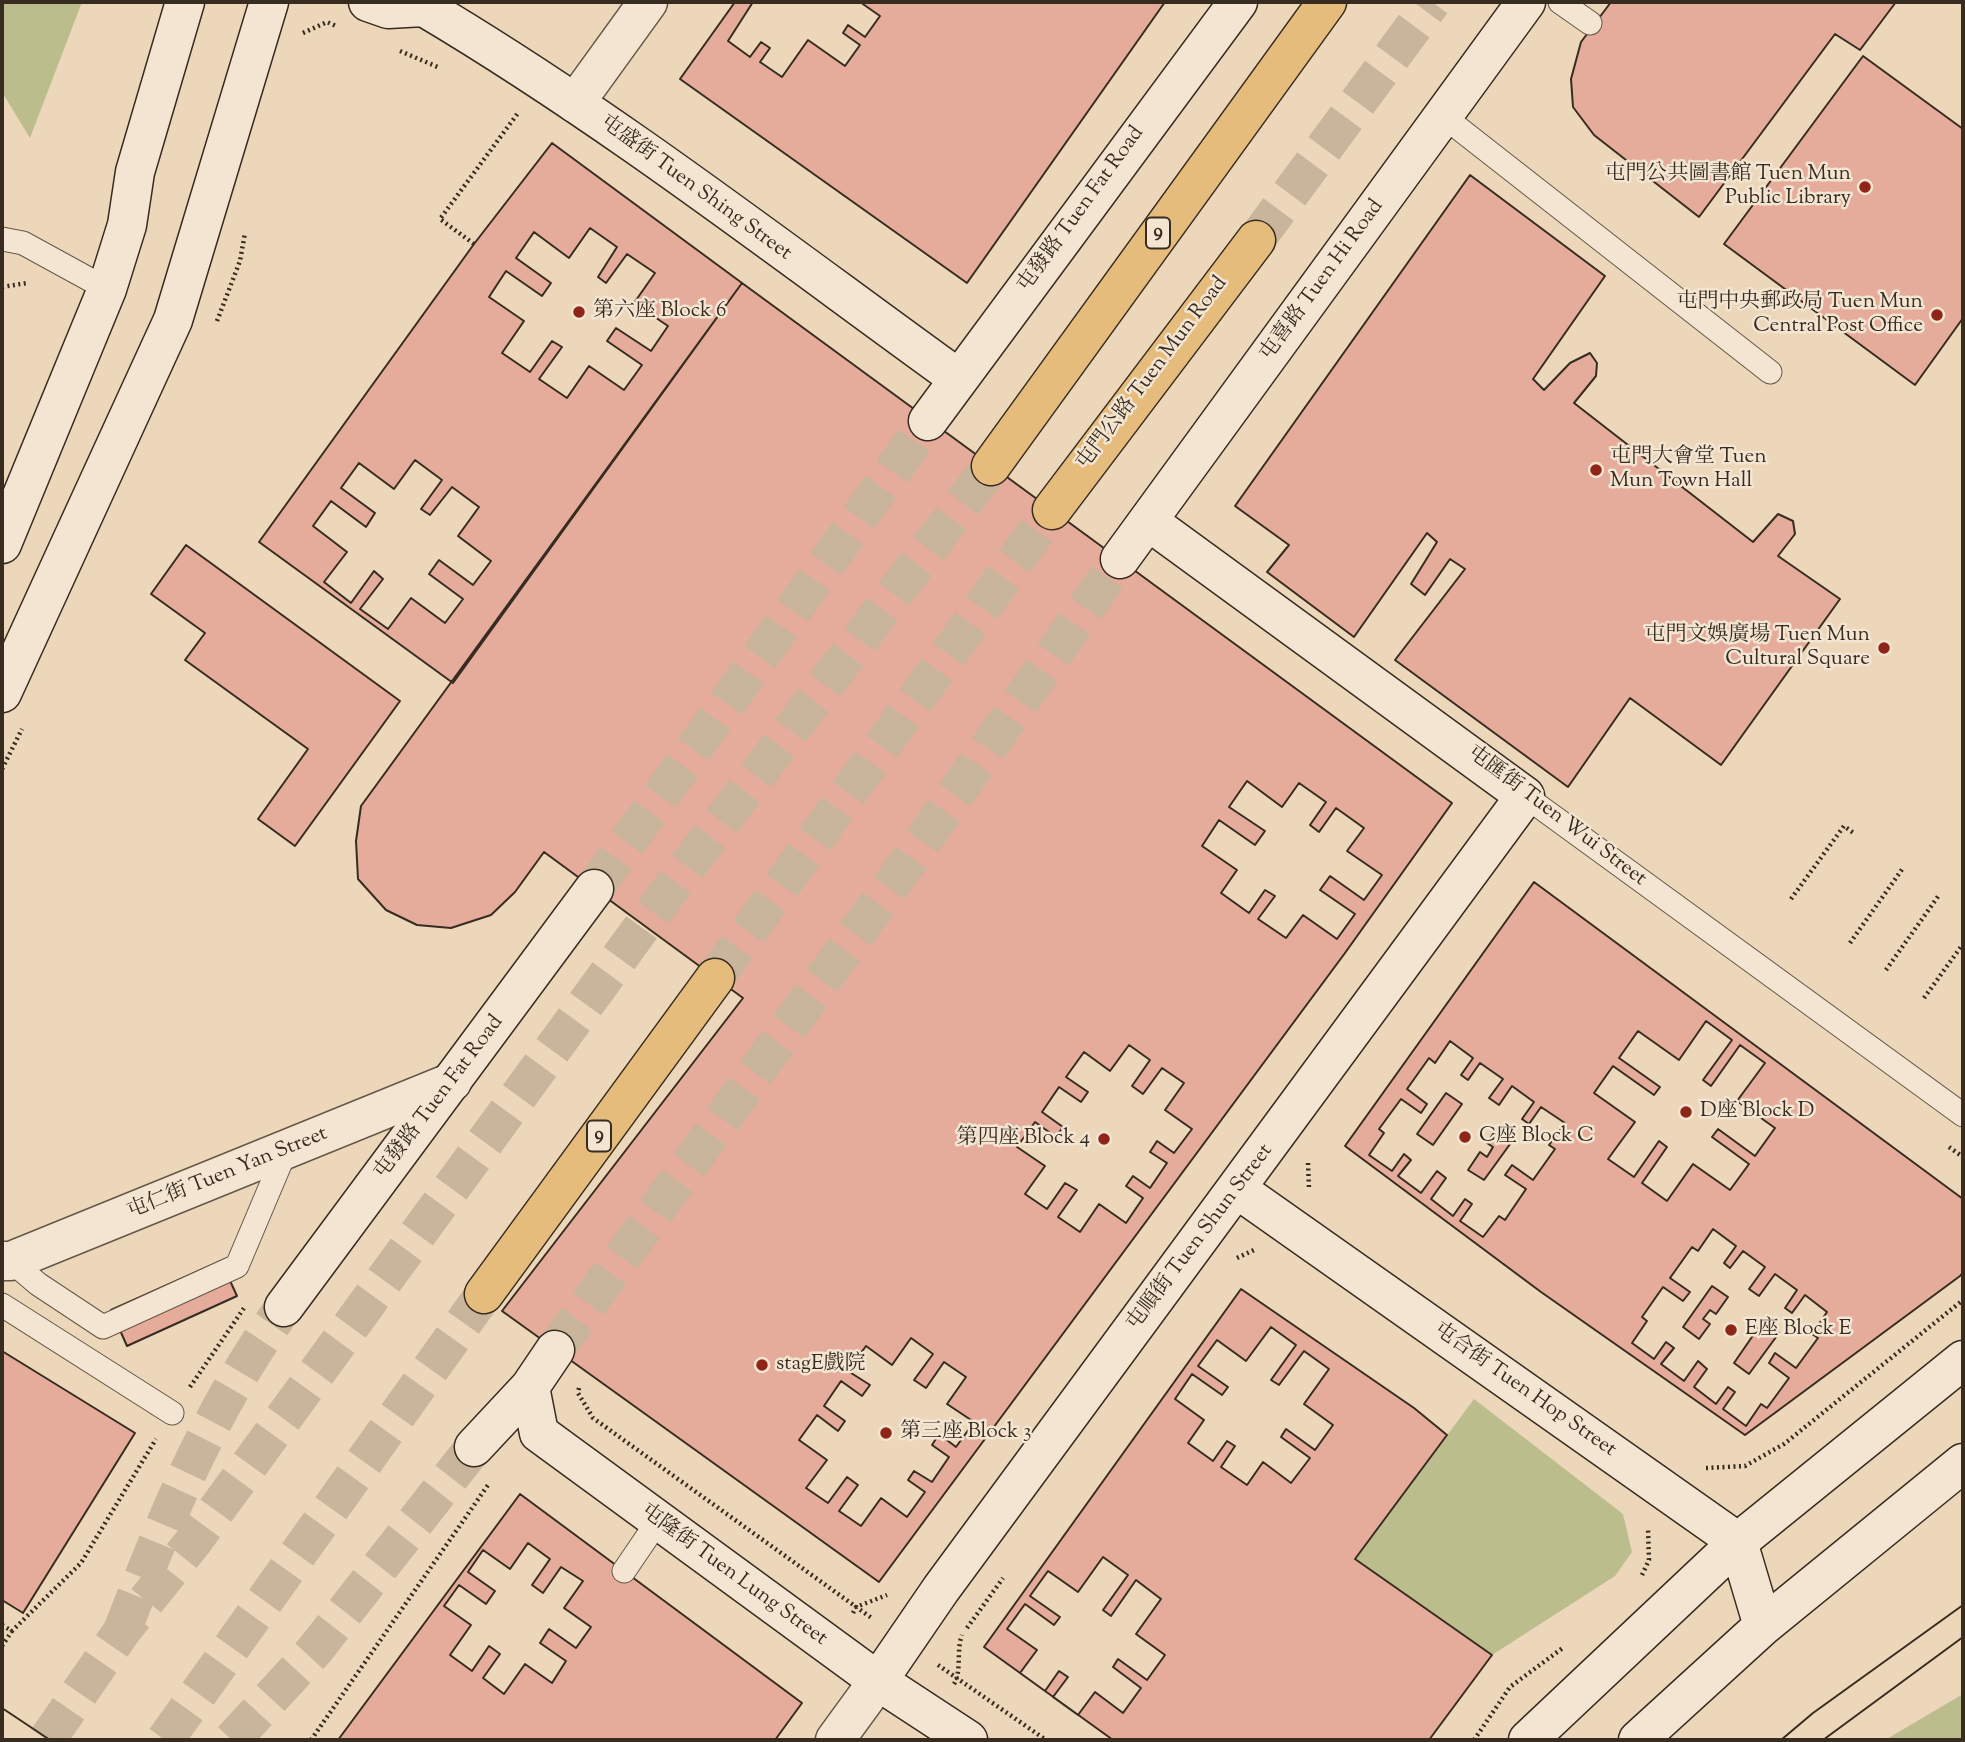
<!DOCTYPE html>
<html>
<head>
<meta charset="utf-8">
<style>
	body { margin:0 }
	#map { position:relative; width:1965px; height:1742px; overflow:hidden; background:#ecd7ba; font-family:"Sorts Mill Goudy",serif }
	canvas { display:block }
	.frame { position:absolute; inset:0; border:4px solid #372c1f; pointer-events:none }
</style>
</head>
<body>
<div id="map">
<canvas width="1965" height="1742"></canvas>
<div class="frame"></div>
</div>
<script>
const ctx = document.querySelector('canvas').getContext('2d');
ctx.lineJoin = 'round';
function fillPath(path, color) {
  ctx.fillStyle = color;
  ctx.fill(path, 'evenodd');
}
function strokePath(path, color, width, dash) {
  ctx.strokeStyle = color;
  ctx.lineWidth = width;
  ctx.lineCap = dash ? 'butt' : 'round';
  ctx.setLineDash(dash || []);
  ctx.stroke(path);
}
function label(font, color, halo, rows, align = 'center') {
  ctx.font = font + ' "Sorts Mill Goudy","Noto Serif TC",serif';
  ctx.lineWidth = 5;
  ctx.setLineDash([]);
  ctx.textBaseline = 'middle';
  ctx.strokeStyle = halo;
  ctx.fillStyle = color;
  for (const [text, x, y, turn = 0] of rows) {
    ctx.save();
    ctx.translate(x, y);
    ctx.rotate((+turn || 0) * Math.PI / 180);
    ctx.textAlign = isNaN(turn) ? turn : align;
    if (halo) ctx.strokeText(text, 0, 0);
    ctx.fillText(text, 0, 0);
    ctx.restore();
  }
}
const green = new Path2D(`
	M2,2H82L30,138L2,92Z
	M1474,1399L1623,1514L1632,1552L1615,1576L1492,1655L1355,1559Z
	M1963,1694V1740H1885Z`);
const building = new Path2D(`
	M735,2H1165L967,283L680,79Z
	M753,2H860L880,16L865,37L848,25L843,33L860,45L845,66L808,40L782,77L760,62L770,48L761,42L750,57L728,41Z
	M1611,2H1896L1860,50L1835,34L1699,217L1594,135L1573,107L1571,79L1581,42Z
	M1863,56L1963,129V318L1915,385L1724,244Z
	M552,143L742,283L453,683L259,542L474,244Z
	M1470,175L1605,276L1533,379L1544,390L1570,363L1590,353L1597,363L1596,376L1574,403L1753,542L1778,514L1793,521L1795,534L1778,556L1840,599L1721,765L1630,698L1568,787L1395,660L1465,569L1450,559L1425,595L1411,584L1437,542L1427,533L1354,637L1267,572L1289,545L1235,506Z
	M590,228L617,247L598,277L606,283L627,254L655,273L634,303L668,326L651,351L616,328L607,341L642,365L624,390L589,366L567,398L539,379L562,347L552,341L530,372L502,353L524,321L489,297L506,271L542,296L551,283L516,258L534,232L569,258Z
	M742,283L1452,803L1345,953L879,1582L502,1311L743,998L544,852L515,892L491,915L451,928L417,925L386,910L358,879L356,841L361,806Z
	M415,460L442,480L421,509L430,515L452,487L479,507L458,536L491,561L473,585L439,560L429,574L463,599L445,623L411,598L388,629L360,609L383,579L374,571L351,603L324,582L347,552L313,526L331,501L366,527L375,513L341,488L359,463L394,489Z
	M186,545L400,701L295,846L258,819L308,749L185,660L205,633L151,594Z
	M1247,781L1282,807L1299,783L1326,802L1310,825L1319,832L1336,808L1364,828L1347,851L1382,875L1364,900L1330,876L1320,890L1355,914L1337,939L1303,915L1286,938L1258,919L1275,896L1265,890L1249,913L1221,893L1237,870L1202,846L1219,820L1255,845L1265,831L1229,807Z
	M1534,882L1963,1199V1272L1960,1276L1745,1435L1541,1292L1345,1146Z
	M1706,1021L1732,1040L1703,1080L1711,1086L1740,1045L1765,1063L1737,1101L1775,1128L1755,1156L1718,1129L1712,1137L1749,1164L1730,1190L1693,1164L1667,1201L1642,1183L1667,1147L1659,1141L1634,1177L1608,1159L1635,1122L1594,1093L1613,1066L1654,1095L1660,1087L1619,1058L1638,1031L1679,1060Z
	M1450,1041L1473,1058L1461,1075L1468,1080L1480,1063L1503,1079L1489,1098L1499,1105L1512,1086L1534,1102L1522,1119L1529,1124L1541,1107L1565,1123L1549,1145L1555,1149L1533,1180L1512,1165L1505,1175L1526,1189L1505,1220L1499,1216L1483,1237L1460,1221L1472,1204L1465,1199L1453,1216L1431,1199L1446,1178L1437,1171L1421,1193L1398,1176L1411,1160L1404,1154L1392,1171L1369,1155L1384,1133L1379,1129L1401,1099L1421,1113L1427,1104L1407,1089L1429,1058L1435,1063ZM1446,1093L1462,1104L1433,1145L1417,1134ZM1497,1128L1513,1140L1484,1180L1468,1170L1480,1152L1487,1157L1493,1147L1487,1143Z
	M1129,1045L1150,1060L1132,1086L1143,1094L1162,1068L1184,1083L1165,1110L1192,1129L1174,1153L1157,1141L1150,1152L1167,1163L1150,1188L1133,1176L1126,1186L1143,1198L1126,1223L1099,1204L1080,1232L1058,1217L1077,1190L1065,1183L1047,1209L1025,1194L1045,1166L1017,1147L1035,1122L1056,1137L1063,1127L1042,1112L1059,1087L1081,1102L1088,1092L1066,1077L1084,1052L1110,1071Z
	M1713,1229L1736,1246L1724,1263L1730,1268L1743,1251L1765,1267L1749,1289L1759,1296L1775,1274L1797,1290L1785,1308L1792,1313L1805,1295L1827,1312L1812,1334L1818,1338L1796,1368L1775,1353L1769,1363L1789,1378L1767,1408L1761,1404L1746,1426L1723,1409L1735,1392L1728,1387L1716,1404L1694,1387L1707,1369L1698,1361L1684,1381L1661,1364L1674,1348L1666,1342L1654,1359L1632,1343L1647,1321L1642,1317L1663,1287L1683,1301L1690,1292L1670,1278L1692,1247L1698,1251ZM1712,1286L1728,1297L1716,1314L1710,1310L1703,1319L1710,1324L1699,1339L1683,1327ZM1763,1321L1779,1333L1749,1374L1734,1363Z
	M221,1261L237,1296L127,1346L111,1310Z
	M1241,1289L1414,1408L1447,1435L1355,1559L1492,1655L1429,1740H1113L984,1647Z
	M1271,1327L1296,1345L1271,1380L1279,1385L1304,1351L1329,1369L1304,1404L1333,1425L1315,1450L1286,1429L1281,1437L1310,1458L1291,1483L1263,1462L1247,1485L1221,1467L1235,1446L1227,1441L1213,1461L1188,1443L1204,1420L1175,1399L1192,1374L1222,1395L1228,1387L1198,1366L1217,1340L1246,1361Z
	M911,1338L933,1354L914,1380L926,1388L944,1362L966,1377L947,1404L974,1422L956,1447L939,1434L932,1445L949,1457L932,1482L914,1471L908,1480L925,1492L907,1517L881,1498L861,1526L839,1511L858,1485L847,1477L828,1503L806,1488L827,1460L799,1440L817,1415L838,1431L845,1421L824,1406L841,1381L862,1396L870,1385L848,1371L866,1346L892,1365Z
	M2,1351L135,1433L23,1613L2,1600Z
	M520,1494L802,1703L775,1740H338Z
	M528,1543L550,1559L532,1585L543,1593L561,1567L583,1581L564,1608L591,1627L576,1648L549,1629L540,1643L566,1661L552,1683L525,1664L504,1694L483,1678L500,1654L489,1646L472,1671L450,1655L471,1625L444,1606L459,1585L486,1604L495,1591L468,1572L483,1550L510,1569Z
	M1103,1557L1128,1575L1103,1610L1111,1616L1136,1580L1161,1599L1136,1634L1165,1655L1147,1680L1118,1659L1113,1667L1141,1688L1123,1713L1095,1692L1078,1715L1053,1697L1068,1677L1059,1671L1045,1691L1020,1673L1037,1650L1007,1629L1025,1604L1054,1625L1060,1617L1030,1596L1048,1571L1078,1592Z`);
const secondaryTunnel = new Path2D(`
	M594,889L928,421
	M555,1350L908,862L1120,559
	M122,1631C168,1513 209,1411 284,1307
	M232,1740L314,1651L474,1447`);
const highwayTunnel = new Path2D(`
	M1256,240L1432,2
	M715,978L1052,510
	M47,1740L122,1631L193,1542L644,924L991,466
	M165,1740L484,1294`);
const path = new Path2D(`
	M303,33L327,22L336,26
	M400,51L440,68
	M474,244L440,219L518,113
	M2,287L27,283
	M217,321L240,261L245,233
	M2,769L22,729
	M1791,899L1844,826L1855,834
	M1850,943L1903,868
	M1886,970L1939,895
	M1924,998L1963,944
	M1949,1147L1963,1157
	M1308,1163L1309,1189
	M1237,1258L1254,1250
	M190,1387L244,1308
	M579,1388L578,1393L593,1418L873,1619
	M1706,1468L1745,1466L1784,1444L1963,1300
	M1642,1575L1649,1560L1648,1529
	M853,1613L856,1607L887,1595
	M2,1625L12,1631L81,1563L156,1439
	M967,1628L1003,1578
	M2,1646L12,1631
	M938,1665L1046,1740
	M954,1684C962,1671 956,1650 962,1635
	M311,1740L488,1485
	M1474,1740L1510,1687L1564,1647`);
const lane = new Path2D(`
	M1560,2L1590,23
	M1443,116L1770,372
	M2,239L23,243L107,289
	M1525,796L1963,1115
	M11,1261L38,1284L103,1327L237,1266L286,1150
	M2,1305L172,1413
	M624,1571L658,1521`);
const street = new Path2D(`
	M575,103L648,2
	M2,1261H11L452,1082
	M835,1740L878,1681`);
const secondary = new Path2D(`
	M368,2L388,9L424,7
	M421,2L424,7C611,118 783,252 959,379
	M928,421L1238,2
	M2,544L107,289L127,225L135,172L185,2
	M1120,559L1526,2
	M2,693L173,320L269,2
	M1237,1189L1738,1542L1763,1626
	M284,1307L594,889
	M530,1387L539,1433L878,1681L968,1740
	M474,1447L530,1387L555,1350
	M878,1681L941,1589L1525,796L1148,521
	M1528,1740L1738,1542L1963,1360
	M1638,1740L1763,1626L1963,1463`);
const highway = new Path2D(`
	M991,466L1327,2
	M1052,510L1256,240
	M484,1294L715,978`);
const tram = new Path2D(`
	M2,1708L50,1740
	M1781,1740L1813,1713L1963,1605
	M1823,1740L1963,1637`);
const markers = [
	[1865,187,7,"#8f2418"],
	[579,312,7,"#8f2418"],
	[1937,315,7,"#8f2418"],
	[1596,470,7,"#8f2418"],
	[1884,648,7,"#8f2418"],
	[1686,1112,7,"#8f2418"],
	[1465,1137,7,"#8f2418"],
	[1104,1139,7,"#8f2418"],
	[1731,1330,7,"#8f2418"],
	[762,1365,7,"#8f2418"],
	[886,1433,7,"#8f2418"]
];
const shields = [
	[1158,233,24],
	[599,1136,24]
];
const shieldNames = [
	["9",1158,233],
	["9",599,1136]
];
const poiNames = [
	["屯門公共圖書館 Tuen Mun",1851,175,"right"],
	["Public Library",1851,199,"right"],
	["屯門中央郵政局 Tuen Mun",1923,303,"right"],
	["Central Post Office",1923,327,"right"],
	["第六座 Block 6",593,312],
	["屯門大會堂 Tuen",1610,458],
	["Mun Town Hall",1610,482],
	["屯門文娛廣場 Tuen Mun",1870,636,"right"],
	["Cultural Square",1870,660,"right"],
	["D座 Block D",1700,1112],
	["C座 Block C",1479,1137],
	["第四座 Block 4",1090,1139,"right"],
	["E座 Block E",1745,1330],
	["stagE戲院",776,1365],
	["第三座 Block 3",900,1433]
];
const streetNames = [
	["屯盛街 Tuen Shing Street",695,189,36],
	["屯發路 Tuen Fat Road",1082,210,-54],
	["屯喜路 Tuen Hi Road",1323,281,-54],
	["屯門公路 Tuen Mun Road",1153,374,-53],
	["屯匯街 Tuen Wui Street",1556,817,37],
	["屯發路 Tuen Fat Road",440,1098,-53],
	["屯仁街 Tuen Yan Street",228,1174,-22],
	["屯順街 Tuen Shun Street",1201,1238,-53],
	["屯合街 Tuen Hop Street",1524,1391,35],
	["屯隆街 Tuen Lung Street",733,1576,36]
];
fillPath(green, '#bcbd8d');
fillPath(building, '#e5ac9c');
strokePath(building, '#372c1f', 2);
strokePath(secondaryTunnel, '#c8b59b', 38, [38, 19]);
strokePath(highwayTunnel, '#c8b59b', 38, [38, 19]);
strokePath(lane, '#645746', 25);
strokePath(street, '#645746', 41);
strokePath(secondary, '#372c1f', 41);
strokePath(highway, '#372c1f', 41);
strokePath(path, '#372c1f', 4.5, [2, 3.5]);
strokePath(lane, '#f3e5d2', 23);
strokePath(street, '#f3e5d2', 38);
strokePath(secondary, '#f3e5d2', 38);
strokePath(highway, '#e6bc7d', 38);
strokePath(tram, '#372c1f', 2);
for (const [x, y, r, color] of markers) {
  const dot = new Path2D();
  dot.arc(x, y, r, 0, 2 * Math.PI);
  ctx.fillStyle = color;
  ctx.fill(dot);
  strokePath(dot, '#f3e5d2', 2.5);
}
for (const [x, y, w] of shields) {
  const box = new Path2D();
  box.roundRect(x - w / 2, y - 15.5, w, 31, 5);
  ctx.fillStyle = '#f3e5d2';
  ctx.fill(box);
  strokePath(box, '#372c1f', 2);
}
label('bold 19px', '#372c1f', null, shieldNames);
label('21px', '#372c1f', '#f3e5d2', poiNames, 'left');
label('21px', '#372c1f', '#f3e5d2', streetNames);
</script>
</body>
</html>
